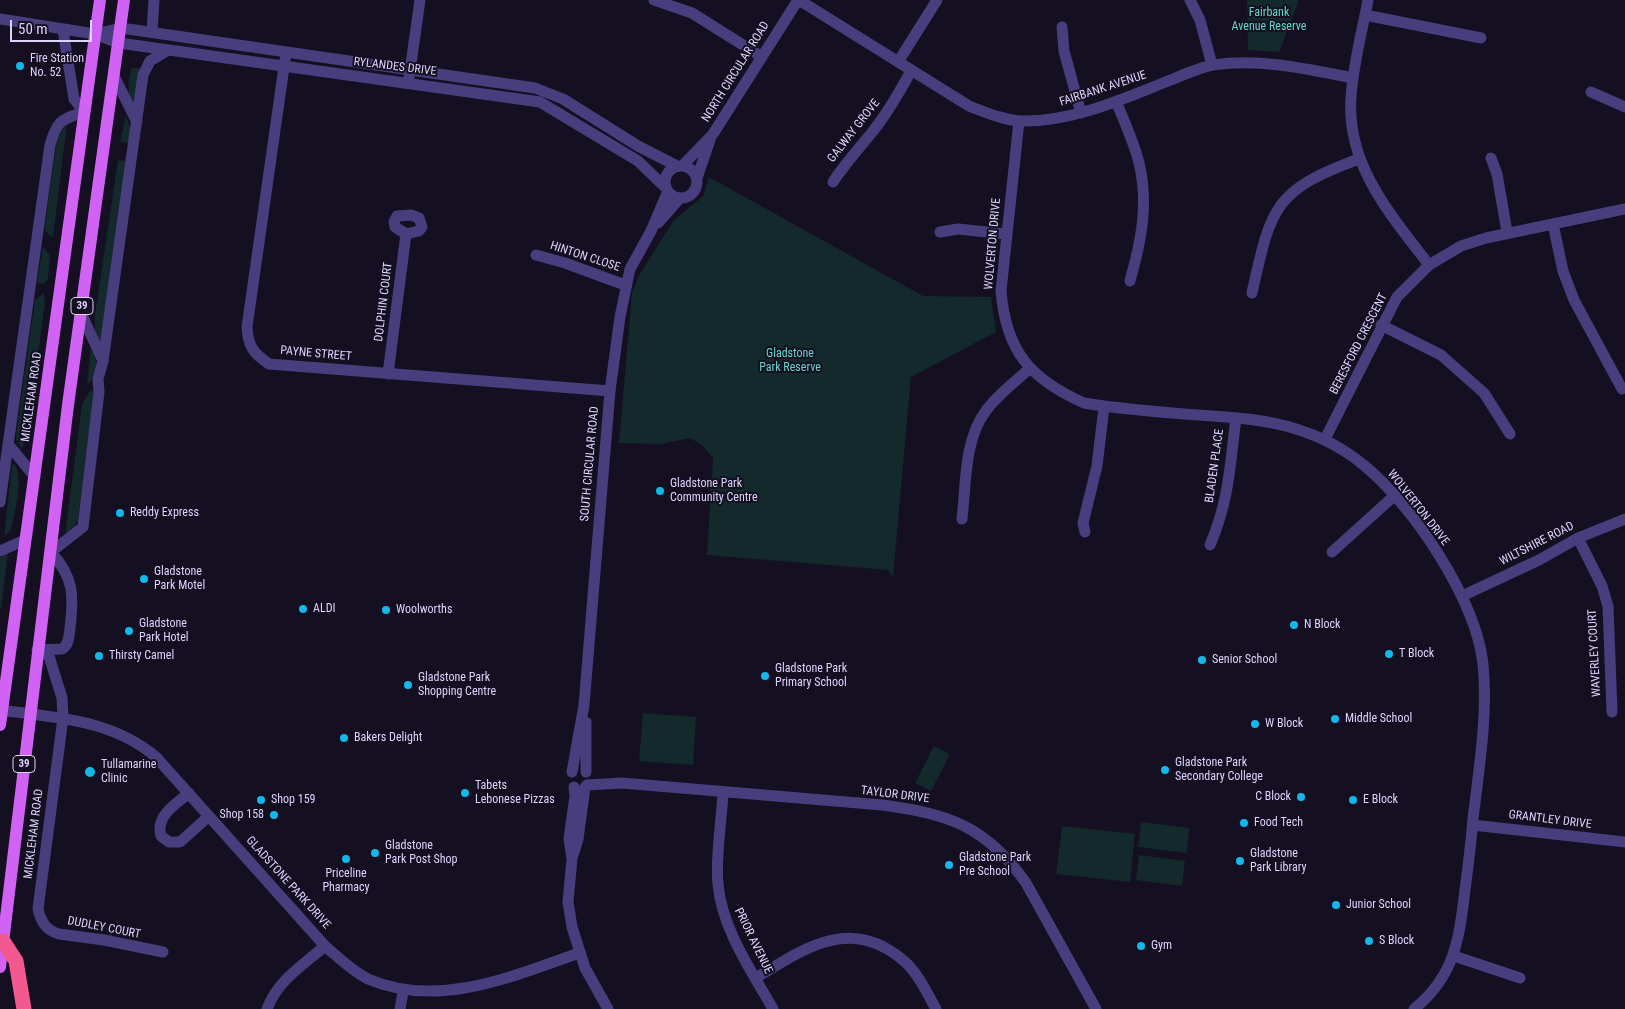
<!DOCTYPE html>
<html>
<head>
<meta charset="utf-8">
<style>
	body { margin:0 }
	#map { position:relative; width:1625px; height:1009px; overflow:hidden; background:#150f22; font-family:"Roboto Condensed",sans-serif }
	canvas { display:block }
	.scale { position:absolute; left:10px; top:20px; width:82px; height:22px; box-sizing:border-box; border:2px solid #ddd4fc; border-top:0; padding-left:6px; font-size:15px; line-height:18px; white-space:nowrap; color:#ddd4fc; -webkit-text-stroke:4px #150f22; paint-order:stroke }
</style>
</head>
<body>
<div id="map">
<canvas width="1625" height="1009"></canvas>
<div class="scale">50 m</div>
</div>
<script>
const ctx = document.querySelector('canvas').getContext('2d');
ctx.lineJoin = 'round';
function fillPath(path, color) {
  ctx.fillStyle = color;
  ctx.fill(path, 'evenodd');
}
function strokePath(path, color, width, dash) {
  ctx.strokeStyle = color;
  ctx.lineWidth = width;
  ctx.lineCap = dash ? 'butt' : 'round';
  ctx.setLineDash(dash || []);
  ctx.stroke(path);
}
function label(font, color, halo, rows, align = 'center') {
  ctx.font = font + ' "Roboto Condensed",sans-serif';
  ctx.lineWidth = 4;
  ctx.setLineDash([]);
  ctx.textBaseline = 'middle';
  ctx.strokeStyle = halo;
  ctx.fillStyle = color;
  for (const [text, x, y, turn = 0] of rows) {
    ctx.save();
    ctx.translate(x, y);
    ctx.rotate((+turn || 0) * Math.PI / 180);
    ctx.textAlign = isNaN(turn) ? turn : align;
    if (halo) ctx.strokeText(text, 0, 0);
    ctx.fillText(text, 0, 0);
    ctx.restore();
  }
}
const green = new Path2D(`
	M1247,0H1299L1279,52L1248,50Z
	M132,68H142L135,104C126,96 128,77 132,68Z
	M126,115L130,128V143L120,142Z
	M67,123L53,236L52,237L45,231V225L57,139Z
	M118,160L127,161L101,344L95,330V315Z
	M709,177L923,296L991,297L996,332L911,377L893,577L888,570L707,555L713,458L702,445L690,438L661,444L619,443L632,293L639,275L674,220L703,196Z
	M43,247L50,256L48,279L45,283L39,284L37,281Z
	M44,293L45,303L27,435L22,449L16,439L17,428L35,300Z
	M91,347C98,362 100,373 87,385Z
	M94,390L78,520L74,527L65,534L82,405L89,392Z
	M14,464C25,475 14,514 11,530L4,537L12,465Z
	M8,552L1,609H0V557Z
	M643,713L696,717L693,765L639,761Z
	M934,746L950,754L931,791L915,783Z
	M1141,822L1189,828L1187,853L1138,847Z
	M1062,826L1135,834L1130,882L1056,874Z
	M1139,855L1185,861L1182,886L1136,880Z`);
const minor = new Path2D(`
	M654,0L692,13L762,57
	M799,0L969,106C985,112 1003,120 1021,121C1070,122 1118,101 1163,83C1179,77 1197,68 1213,65C1260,58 1307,69 1353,78
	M1190,0L1200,20L1212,65
	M1368,0C1362,32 1353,65 1351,97C1346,165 1391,215 1429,265
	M1365,15L1481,38
	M0,19L95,34L119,43L540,102L638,161L667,189
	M1062,27L1064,51L1081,113
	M152,32L154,0
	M95,34L121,28L535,88L563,99L638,146L677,166
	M286,53L247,327C248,346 253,353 269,364L610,391
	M898,62L937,0
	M114,76L137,122
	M409,78L420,0
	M1591,92L1625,107
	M1116,101C1124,121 1134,142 1139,163C1149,204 1141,242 1130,281
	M1019,121L1001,291C1006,351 1030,379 1084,403C1126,410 1169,413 1212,416C1240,418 1269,420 1296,429C1322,437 1345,449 1366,467C1414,507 1476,600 1483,664C1488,715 1479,768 1473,819C1471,843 1468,867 1465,890C1459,939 1455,976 1414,1009
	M1491,158L1497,174L1507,232
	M682,166L713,134L798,0
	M665 182a16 16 0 1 1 32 0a16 16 0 1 1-32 0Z
	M697,178L710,140
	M833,182C844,165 856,152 869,136C886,116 899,93 911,71
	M411,215L419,218L422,227L419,231L406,234L395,227L394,222L397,216Z
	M658,223L680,198
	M1553,224L1563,271L1574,300L1622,389
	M940,232L958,229L1006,234
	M536,255L565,263L625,285
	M1252,293C1271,207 1274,190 1359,159
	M81,313L103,361
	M1381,325L1441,355L1484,393L1510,434
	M388,374L406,234
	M1325,439L1397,297L1429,265L1461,246L1486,238L1625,209
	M8,444L35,477
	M0,502L50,145C57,120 61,120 84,112L74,99L63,30
	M962,519C966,485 964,441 985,412C997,395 1015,382 1029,369
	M1085,532L1083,523L1097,466L1104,407
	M1578,538L1602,586L1608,606L1612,712
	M1210,545C1229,501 1230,465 1236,418
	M0,551L25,540
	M1332,552L1394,496
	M1462,596L1539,560L1578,538L1625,519
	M37,650L62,649C69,645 69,636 70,628C74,595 74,578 51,552L83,527L99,392L98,379L103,361L143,75L150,61L168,50
	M39,651L49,656L62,698L63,718L38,909C41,922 46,930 59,934L104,940L163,952
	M0,710C56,718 111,719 156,757L325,946C339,958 352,971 368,979C437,1009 511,977 579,953
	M572,772L584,705L610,391L620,317L630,269L651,231L668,191
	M586,772V722
	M587,785L622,783L882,805C948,813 987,827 1026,883L1096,1009
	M574,787L575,796L569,839L572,859L568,902L572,927L585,968L608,1009
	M723,792C722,818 715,859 718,884C722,929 751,970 773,1009
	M189,793C176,804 155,816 161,836L169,842H180L209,816
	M1473,825L1625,842
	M573,855L578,839L585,787
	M1454,956L1520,978
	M756,978C804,948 851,915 904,961C918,973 927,993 936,1009
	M267,1009C278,980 303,965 325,946
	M400,1009L403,992`);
const major = new Path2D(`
	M0,725L100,0
	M0,967L68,405L124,0`);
const highway = new Path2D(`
	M3,941L16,961L24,1009`);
const markers = [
	[20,66,5,"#11b9ea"],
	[660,491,5,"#11b9ea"],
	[120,513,5,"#11b9ea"],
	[144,579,5,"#11b9ea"],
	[303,609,5,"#11b9ea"],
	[386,610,5,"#11b9ea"],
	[1294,625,5,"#11b9ea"],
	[129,631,5,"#11b9ea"],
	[1389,654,5,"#11b9ea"],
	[99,656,5,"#11b9ea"],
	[1202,660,5,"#11b9ea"],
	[765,676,5,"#11b9ea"],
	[408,685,5,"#11b9ea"],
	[1335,719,5,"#11b9ea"],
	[1255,724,5,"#11b9ea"],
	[344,738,5,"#11b9ea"],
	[1165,770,5,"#11b9ea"],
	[90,772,6,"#11b9ea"],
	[465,793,5,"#11b9ea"],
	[1301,797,5,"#11b9ea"],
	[261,800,5,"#11b9ea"],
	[1353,800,5,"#11b9ea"],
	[274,815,5,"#11b9ea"],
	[1244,823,5,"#11b9ea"],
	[375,853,5,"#11b9ea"],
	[346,859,5,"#11b9ea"],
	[1240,861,5,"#11b9ea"],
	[949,865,5,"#11b9ea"],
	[1336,905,5,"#11b9ea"],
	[1369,941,5,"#11b9ea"],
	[1141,946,5,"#11b9ea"]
];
const shields = [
	[82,306,22],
	[24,764,22]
];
const shieldNames = [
	["39",82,306],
	["39",24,764]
];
const parkNames = [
	["Fairbank",1269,13],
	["Avenue Reserve",1269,27],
	["Gladstone",790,354],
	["Park Reserve",790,368]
];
const poiNames = [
	["Fire Station",30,59],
	["No. 52",30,73],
	["Gladstone Park",670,484],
	["Community Centre",670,498],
	["Reddy Express",130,513],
	["Gladstone",154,572],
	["Park Motel",154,586],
	["ALDI",313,609],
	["Woolworths",396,610],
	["Gladstone",139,624],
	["Park Hotel",139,638],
	["N Block",1304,625],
	["T Block",1399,654],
	["Thirsty Camel",109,656],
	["Senior School",1212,660],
	["Gladstone Park",775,669],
	["Primary School",775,683],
	["Gladstone Park",418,678],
	["Shopping Centre",418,692],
	["Middle School",1345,719],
	["W Block",1265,724],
	["Bakers Delight",354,738],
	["Gladstone Park",1175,763],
	["Secondary College",1175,777],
	["Tullamarine",101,765],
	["Clinic",101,779],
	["Tabets",475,786],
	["Lebonese Pizzas",475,800],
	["C Block",1291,797,"right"],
	["Shop 159",271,800],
	["E Block",1363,800],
	["Shop 158",264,815,"right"],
	["Food Tech",1254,823],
	["Gladstone",385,846],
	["Park Post Shop",385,860],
	["Gladstone",1250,854],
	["Park Library",1250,868],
	["Gladstone Park",959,858],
	["Pre School",959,872],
	["Priceline",346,874,"center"],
	["Pharmacy",346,888,"center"],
	["Junior School",1346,905],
	["S Block",1379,941],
	["Gym",1151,946]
];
const streetNames = [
	["RYLANDES DRIVE",395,67,7],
	["NORTH CIRCULAR ROAD",736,72,-58],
	["FAIRBANK AVENUE",1103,89,-18],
	["GALWAY GROVE",854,131,-52],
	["WOLVERTON DRIVE",993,244,-85],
	["HINTON CLOSE",585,257,18],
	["DOLPHIN COURT",384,302,-83],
	["BERESFORD CRESCENT",1359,344,-63],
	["PAYNE STREET",316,354,5],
	["MICKLEHAM ROAD",32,397,-82],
	["SOUTH CIRCULAR ROAD",590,464,-85],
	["BLADEN PLACE",1215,466,-82],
	["WOLVERTON DRIVE",1418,508,52],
	["WILTSHIRE ROAD",1537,544,-27],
	["WAVERLEY COURT",1595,653,-93],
	["TAYLOR DRIVE",895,795,7],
	["GRANTLEY DRIVE",1550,820,7],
	["MICKLEHAM ROAD",34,834,-83],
	["GLADSTONE PARK DRIVE",288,883,48],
	["DUDLEY COURT",104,928,11],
	["PRIOR AVENUE",753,941,64]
];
fillPath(green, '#13292b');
strokePath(minor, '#483e7d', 11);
strokePath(major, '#d063f4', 12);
strokePath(highway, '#f3588e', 15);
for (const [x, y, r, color] of markers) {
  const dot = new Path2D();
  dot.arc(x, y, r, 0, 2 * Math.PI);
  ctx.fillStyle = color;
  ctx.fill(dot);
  strokePath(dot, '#150f22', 2);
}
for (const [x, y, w] of shields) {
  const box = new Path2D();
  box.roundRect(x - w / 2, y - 8.5, w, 17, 4);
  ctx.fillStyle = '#150f22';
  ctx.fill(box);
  strokePath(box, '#ddd4fc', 1);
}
label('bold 11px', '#ddd4fc', null, shieldNames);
label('12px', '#65d6c9', '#150f22', parkNames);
label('12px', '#ddd4fc', '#150f22', poiNames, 'left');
label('12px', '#ddd4fc', '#150f22', streetNames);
</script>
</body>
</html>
